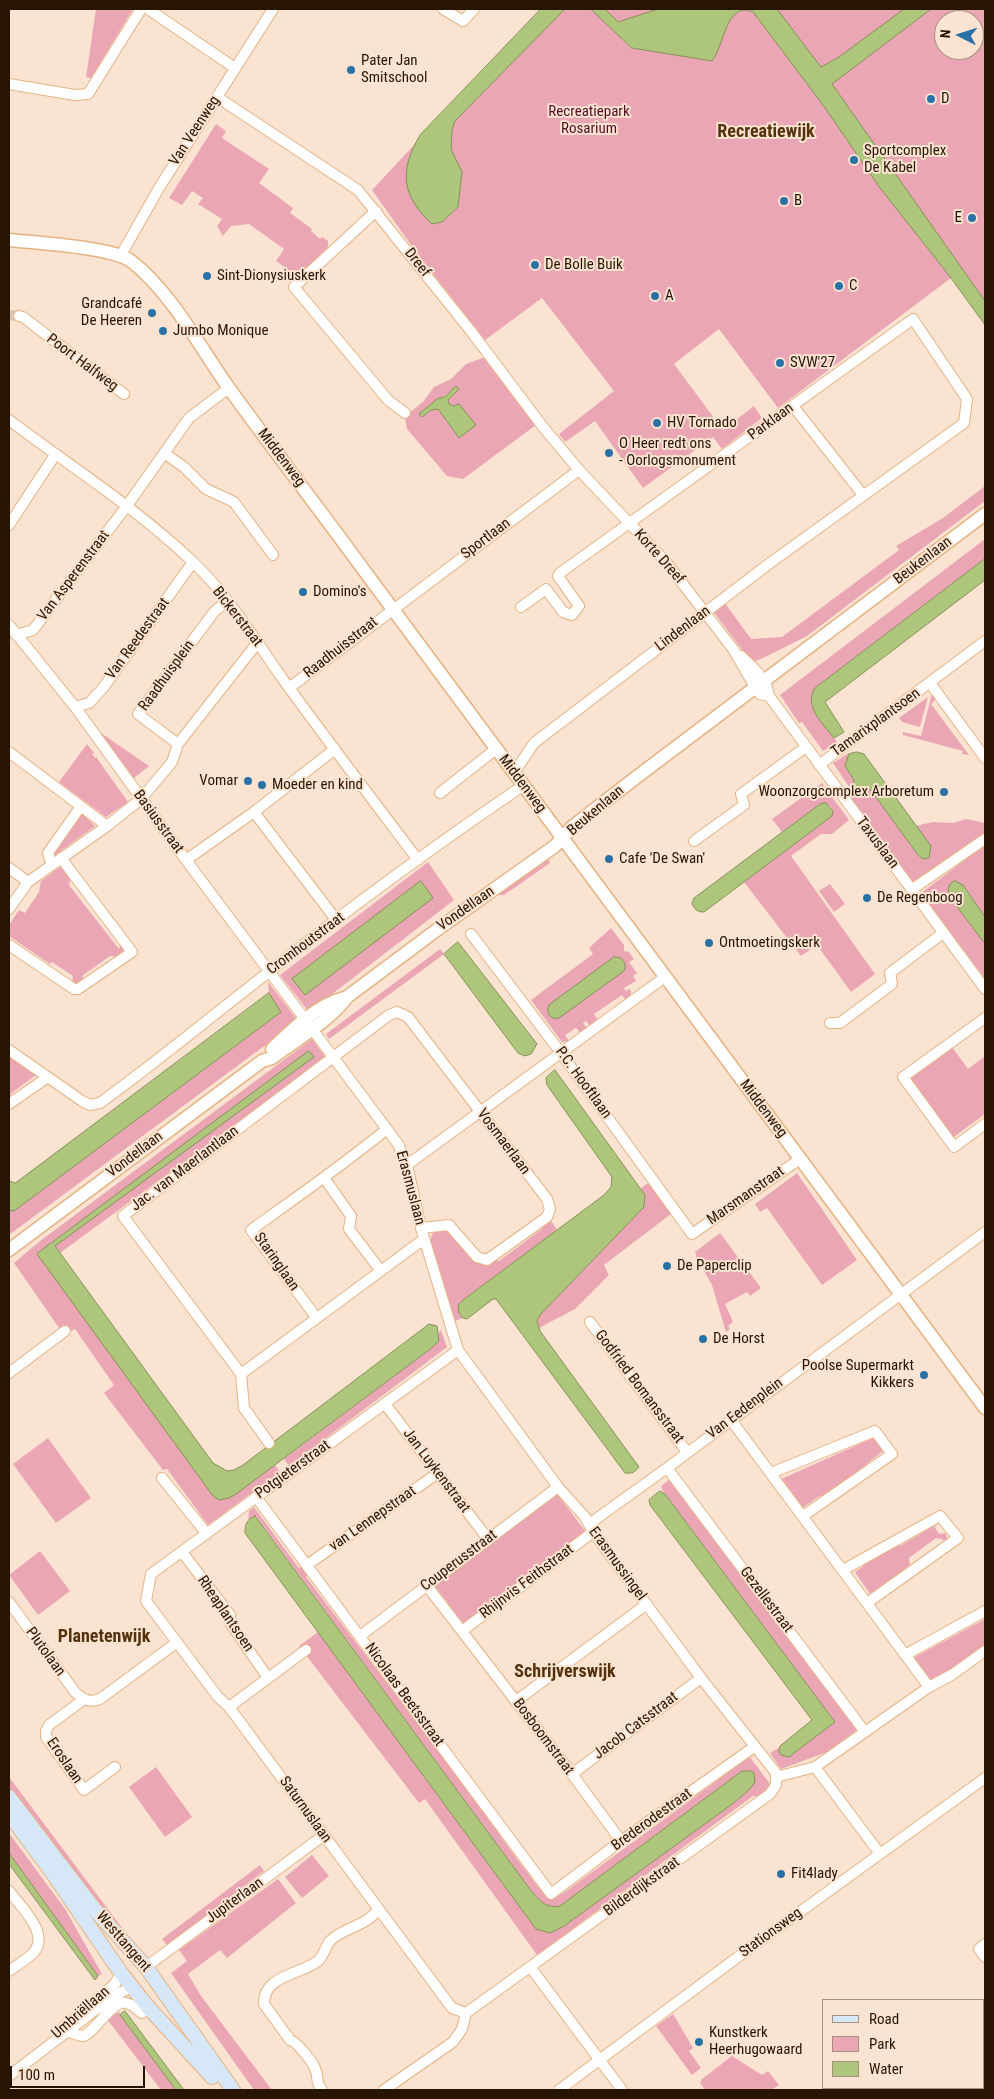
<!DOCTYPE html>
<html>
<head>
<meta charset="utf-8">
<style>
	body { margin:0 }
	#map { position:relative; width:994px; height:2099px; overflow:hidden; background:#fae4d1; font-family:"Roboto Condensed",sans-serif }
	canvas { display:block }
	.frame { position:absolute; inset:0; border:10px solid #271402; pointer-events:none }
	.legend { position:absolute; left:822px; top:1999px; width:162px; height:90px; box-sizing:border-box; background:#fae4d1; border:1px solid #a6917e; margin:0; padding:6px 9px; list-style:none; font-size:15px; color:#271402 }
	.legend li { display:flex; align-items:center; gap:10px; height:25px }
	.legend b { width:25px; border:1px solid #a6917e }
	.north { position:absolute; left:934px; top:10px; width:50px; height:50px; box-sizing:border-box; background:#fae4d1; border:1px solid #a6917e; border-radius:50%; rotate:275deg; font-size:14px; font-weight:700; line-height:20px; text-align:center; color:#271402 }
	.north::after { content:''; display:block; margin:auto; width:18px; height:22px; background:#2a72a6; clip-path:polygon(50% 0,100% 100%,50% 72%,0 100%) }
	.scale { position:absolute; left:10px; top:2066px; width:135px; height:22px; box-sizing:border-box; border:2px solid #271402; border-top:0; padding-left:6px; font-size:15px; line-height:18px; white-space:nowrap; color:#271402; -webkit-text-stroke:4px #fae4d1; paint-order:stroke }
</style>
</head>
<body>
<div id="map">
<canvas width="994" height="2099"></canvas>
<div class="frame"></div>
<ul class="legend">
<li><b style="height:6px;background:#d6e8f7"></b>Road</li>
<li><b style="height:14px;background:#eba6b6"></b>Park</li>
<li><b style="height:14px;background:#adc67b"></b>Water</li>
</ul>
<div class="north">N</div>
<div class="scale">100 m</div>
</div>
<script>
const ctx = document.querySelector('canvas').getContext('2d');
ctx.lineJoin = 'round';
function fillPath(path, color) {
  ctx.fillStyle = color;
  ctx.fill(path, 'evenodd');
}
function strokePath(path, color, width, dash) {
  ctx.strokeStyle = color;
  ctx.lineWidth = width;
  ctx.lineCap = dash ? 'butt' : 'round';
  ctx.setLineDash(dash || []);
  ctx.stroke(path);
}
function label(font, color, halo, rows, align = 'center') {
  ctx.font = font + ' "Roboto Condensed",sans-serif';
  ctx.lineWidth = 4;
  ctx.setLineDash([]);
  ctx.textBaseline = 'middle';
  ctx.strokeStyle = halo;
  ctx.fillStyle = color;
  for (const [text, x, y, turn = 0] of rows) {
    ctx.save();
    ctx.translate(x, y);
    ctx.rotate((+turn || 0) * Math.PI / 180);
    ctx.textAlign = isNaN(turn) ? turn : align;
    if (halo) ctx.strokeText(text, 0, 0);
    ctx.fillText(text, 0, 0);
    ctx.restore();
  }
}
const green = new Path2D(`
	M96,9H133L91,78L86,77Z
	M541,9H985V301L971,281L951,278L778,408L719,329L674,364L723,430L754,406L762,418L722,449L713,437L643,488L595,421L565,442L559,434L614,391L542,298L485,340L416,252L372,190ZM944,20H974V50H944Z
	M216,124L226,131L222,138L269,169L259,183L293,208L290,213L312,229L311,231L320,239L322,237L328,241V247L297,276L276,261L284,249L249,224L231,226L223,236L217,226L222,219L198,204L203,198L192,191L182,205L169,198Z
	M485,357L536,425L463,479L447,476L407,429L405,416L423,402L434,387L451,379L466,364ZM459,389L448,400L449,404L453,406L459,437L438,409L431,410L437,399Z
	M985,486V501L807,636L765,657L756,661L749,659L713,611L724,602L751,639L782,637L899,550L896,546L943,518Z
	M985,539V559L815,688L811,704L814,712L837,742L823,751L802,722L799,723L780,695Z
	M932,694L936,699L931,704L969,755L962,754L963,751L903,735V732L921,736Z
	M928,697L920,727L902,722L899,718Z
	M98,731L149,766L134,778Z
	M87,744L94,753L92,754L95,758L96,757L128,802L106,817L59,782Z
	M849,753L845,766L855,780L870,788L918,855L923,859L929,858L931,846L916,826L933,822L953,823L966,819L985,823V832L912,883L844,792L850,788L833,763Z
	M822,783L849,820L832,834H821L791,856L875,974L851,992L817,945L801,956L744,882L832,816L833,811L830,806L820,804L782,832L772,819Z
	M82,813L95,826L55,855L53,852Z
	M985,845V917L963,885L950,884L948,890L952,900L985,944V979L921,893Z
	M548,859L550,863L504,895H496Z
	M428,862L454,900L309,1012L280,975Z
	M63,865L71,877L69,885L119,949L121,942L125,948L124,953L120,957L110,956L82,976L85,981L78,986L72,984L73,976L52,962L50,964L9,936V925L19,910L25,913L39,892L41,881Z
	M830,884L845,904L834,912L819,891Z
	M611,928L624,945V951L629,952L634,959L629,962L637,973L633,976L636,981L624,988L626,991L629,989L631,991L630,999L627,1001L622,995L594,1014L598,1020L590,1026L586,1021L583,1023L587,1028L580,1033L576,1028L565,1035L569,1041L562,1042L531,1000L593,954L589,948Z
	M440,949L444,954L329,1039L326,1034Z
	M268,982L298,1021L9,1235V1210L14,1211L281,1012L269,993Z
	M312,1039L326,1058L60,1253L55,1246L38,1254L229,1498L275,1465L280,1472L208,1525L167,1469L163,1470L104,1393L114,1385L75,1329L64,1335L14,1263L40,1241Z
	M952,1047L968,1069L985,1056V1114L951,1139L908,1080Z
	M9,1055L36,1075L9,1095Z
	M797,1173L857,1260L822,1285L767,1208L760,1212L755,1204Z
	M648,1183L671,1214L604,1265L609,1275L575,1309L539,1328L537,1321L540,1315L644,1207L645,1195L640,1189Z
	M550,1219L557,1230L463,1300L458,1305L459,1313L463,1318L455,1321L431,1242C430,1230 439,1229 448,1228L467,1253L499,1261L543,1228V1224Z
	M720,1233L761,1288L750,1296L747,1292L725,1304L733,1322L728,1326L730,1329L726,1332L712,1285L697,1259L695,1252Z
	M441,1330L447,1347L289,1466L284,1459L429,1350L439,1341L438,1333Z
	M48,1438L91,1498L56,1523L13,1464Z
	M873,1438L884,1450L833,1491L818,1497L801,1509L779,1480Z
	M669,1480L857,1730L827,1752L781,1769L770,1753L780,1747L779,1751L789,1757L835,1722L663,1491L661,1486Z
	M557,1494L586,1532L464,1624L434,1585Z
	M254,1507L298,1567L302,1568L307,1575L306,1577L502,1834L500,1836L538,1887L548,1896L562,1894L733,1769L734,1766L748,1756L750,1757L770,1784L768,1788L758,1797L753,1796L537,1955L425,1799L419,1803L299,1646L318,1632L536,1929L564,1926L731,1805L749,1790L742,1771L560,1906C547,1909 540,1901 532,1892L256,1516L248,1520L249,1511Z
	M934,1526L939,1534L946,1533L947,1538L944,1540L936,1538L909,1558L910,1565L870,1594L855,1572L894,1544L900,1546Z
	M40,1551L70,1591L38,1615L9,1575Z
	M985,1619V1645L938,1678L930,1680L913,1658Z
	M156,1767L192,1817L165,1837L129,1787Z
	M9,1777L125,1932L121,1937L9,1794Z
	M9,1833L65,1909L102,1974L98,1976L9,1853Z
	M312,1855L329,1876L302,1898L285,1877Z
	M260,1865L264,1871L167,1945L162,1939Z
	M278,1879L296,1903L227,1958L220,1950L188,1974L201,1996L272,2090H254L171,1973L187,1961L179,1950Z
	M119,2012L120,2015L176,2090H161L107,2019Z
	M985,2012V2085L983,2090H932L935,2088H983V2050L985,2049L983,2045V2013Z
	M673,2014L693,2048L689,2051L701,2068L692,2075L656,2026Z
	M732,2056L762,2075L768,2071L779,2085L771,2090H705L700,2083L702,2079Z`);
const water = new Path2D(`
	M541,9H565L455,121L452,130L451,149L462,172L458,207L442,222L432,224C401,195 399,171 420,135Z
	M591,9H605L618,22L658,9H777L821,67L839,57L904,9H931L832,84L985,301V325L951,278L880,188L823,105L753,12C726,0 724,47 712,61L632,48Z
	M456,386L459,389L448,400L449,404L453,406L459,404L476,425L459,438L438,409L431,410L422,417L419,414L437,399L446,396Z
	M985,559V580L825,702L844,732L834,738C823,724 803,706 815,688Z
	M857,752L864,754L931,846L929,858L923,859L918,855L870,789L860,791L853,787L854,780L845,766L849,754Z
	M826,803L833,811L832,816L704,912C697,912 694,909 692,903L694,898L820,804Z
	M421,881L433,898L305,995L292,979Z
	M955,881L963,885L985,917V944L952,900L948,890L950,884Z
	M458,942L537,1044L531,1054L525,1056L518,1053L444,954Z
	M614,957C622,956 628,963 624,971L559,1018C550,1020 545,1013 549,1005Z
	M269,993L281,1012L14,1211L9,1210V1181L15,1183Z
	M309,1051L314,1057L55,1246L213,1463L227,1471L234,1470L243,1465L429,1324L437,1326L439,1341L429,1350L236,1494L229,1498L219,1500L213,1496L37,1254Z
	M555,1070L645,1195L644,1207L540,1315L537,1321L540,1331L639,1467C635,1472 632,1474 625,1473L496,1299H493L467,1319L463,1318L459,1313L458,1305L463,1300L604,1195L611,1187L612,1177L547,1085L546,1078Z
	M660,1491L665,1494L835,1722L789,1757L781,1755L779,1751L780,1746L812,1720L650,1505L649,1500Z
	M255,1516L532,1892C540,1901 547,1909 560,1906L742,1771H751L754,1773L755,1782L749,1790L731,1805L564,1926L550,1933L536,1929L245,1533C245,1523 247,1520 255,1516Z
	M9,1853L98,1976L95,1980L9,1864Z
	M125,2011L184,2090H176L120,2015Z`);
const minorTunnel = new Path2D(`
	M9,315L19,316`);
const minor = new Path2D(`
	M148,9L235,68
	M443,9L463,21L474,9
	M9,84L75,95L88,94L141,9
	M217,97L358,190L470,330L543,427L579,470L666,562L733,649L755,687L760,694L769,696
	M376,211L294,287L388,400L405,413
	M121,255L159,188L273,9
	M19,316L23,317L124,394
	M793,406L863,495
	M9,420C70,466 136,508 192,561C227,594 254,638 282,678C326,739 372,799 418,860
	M164,453L184,467L206,489L234,502L273,555
	M9,525L55,455
	M9,625L75,707L186,860L398,1144L407,1165L421,1228L458,1350L558,1487L585,1517L593,1532L701,1678L776,1773V1785L770,1794L466,2013
	M16,635L33,630L126,507L189,418L229,388
	M741,656C753,668 767,678 769,696L985,989
	M930,683L985,758
	M289,688L579,470
	M75,707L89,703L103,688L193,562
	M178,744L138,714L214,612L227,601
	M9,752L107,826
	M819,765L985,641
	M514,773L534,743L770,563L964,423L967,399L913,319L560,573L558,576L579,606L572,615L563,612L546,589L521,607
	M440,793L496,749
	M254,812L337,921
	M694,841L744,805L741,794L806,747
	M186,860L254,812L335,749
	M52,865L48,853L81,806
	M9,868L28,882
	M911,890L985,839
	M9,909L28,882L107,826L141,799L172,762L178,744L258,642
	M471,934L561,1053L692,1234L800,1159
	M9,945L74,989H78L132,952L61,858
	M985,1018L903,1077L954,1147L985,1124
	M830,1023H840L892,984L890,973L943,933
	M9,1050L82,1101L90,1105L100,1103C158,1061 213,1015 270,971C352,906 437,844 524,785
	M9,1104L48,1077
	M407,1165L665,977
	M325,1179L351,1216L349,1229L381,1271
	M421,1228L449,1225L477,1257L487,1260L547,1217L550,1209L547,1199L408,1017L397,1012L389,1015L123,1216L241,1374L424,1239
	M316,1317L251,1230C297,1197 343,1165 387,1129
	M590,1322L687,1452
	M458,1350L151,1574L146,1601L218,1697L229,1707L452,2008L466,2013
	M9,1373L65,1331
	M241,1374L244,1408L269,1443
	M385,1404L488,1539
	M731,1420L929,1687
	M667,1468L865,1732
	M771,1473L875,1431L892,1454L803,1516
	M162,1478L207,1534
	M256,1497L551,1894L621,1841L754,1747
	M589,1524L667,1468L985,1232
	M182,1552L230,1615L231,1624L268,1678
	M307,1565L438,1473
	M843,1570L940,1516L958,1538L867,1603
	M427,1586L572,1774L621,1841
	M9,1602L75,1692C83,1700 90,1703 100,1699L176,1643
	M462,1631L593,1532
	M360,1636L558,1487
	M905,1655L985,1611
	M83,1700L49,1725L46,1731V1737L84,1790L115,1767
	M516,1701L647,1604
	M229,1707L306,1650
	M815,1767L880,1854
	M572,1774L701,1678
	M776,1777L815,1767L929,1687L953,1674L985,1651
	M9,1891C20,1906 50,1933 34,1952C28,1959 17,1965 9,1971
	M985,1944L979,1949L985,1957
	M146,1967L324,1835
	M531,1968L622,2090
	M983,2009L985,2007
	M68,2031C73,2033 78,2036 83,2036C93,2034 107,2008 122,2002L132,2005L142,2013
	M58,2032L115,1984L121,1973
	M9,2076L115,1995L132,1987
	M874,2088L876,2090
	M322,2090C315,2081 319,2081 316,2071C314,2063 297,2042 290,2040L264,2004C263,1975 302,1974 318,1961C324,1956 325,1947 330,1941C339,1931 357,1927 367,1920C372,1917 375,1913 379,1910
	M384,2090L453,2042L462,2029L466,2013
	M559,2090L750,1948L985,1778`);
const tertiary = new Path2D(`
	M9,240C36,243 112,247 131,261C169,290 199,345 226,384C272,448 320,510 366,573C572,852 779,1130 985,1408
	M272,1049C292,1030 317,1005 344,998
	M9,1250L262,1061L272,1058C295,1040 330,1021 347,997L438,929L555,846L572,827L634,779L985,514`);
const secondary = new Path2D(`
	M9,1797L95,1910L146,1967L233,2090
	M9,1814L54,1875L121,1973L148,2007L212,2077`);
const markers = [
	[351,70,5,"#2a72a6"],
	[931,99,5,"#2a72a6"],
	[854,160,5,"#2a72a6"],
	[784,201,5,"#2a72a6"],
	[972,218,5,"#2a72a6"],
	[535,265,5,"#2a72a6"],
	[207,276,5,"#2a72a6"],
	[839,286,5,"#2a72a6"],
	[655,296,5,"#2a72a6"],
	[152,313,5,"#2a72a6"],
	[163,331,5,"#2a72a6"],
	[780,363,5,"#2a72a6"],
	[657,423,5,"#2a72a6"],
	[609,453,5,"#2a72a6"],
	[303,592,5,"#2a72a6"],
	[248,781,5,"#2a72a6"],
	[262,785,5,"#2a72a6"],
	[944,792,5,"#2a72a6"],
	[609,859,5,"#2a72a6"],
	[867,898,5,"#2a72a6"],
	[709,943,5,"#2a72a6"],
	[667,1266,5,"#2a72a6"],
	[703,1339,5,"#2a72a6"],
	[924,1375,5,"#2a72a6"],
	[781,1874,5,"#2a72a6"],
	[699,2042,5,"#2a72a6"]
];
const poiNames = [
	["Pater Jan",361,61],
	["Smitschool",361,78],
	["D",941,99],
	["Sportcomplex",864,151],
	["De Kabel",864,168],
	["B",794,201],
	["E",962,218,"right"],
	["De Bolle Buik",545,265],
	["Sint-Dionysiuskerk",217,276],
	["C",849,286],
	["A",665,296],
	["Grandcafé",142,304,"right"],
	["De Heeren",142,321,"right"],
	["Jumbo Monique",173,331],
	["SVW'27",790,363],
	["HV Tornado",667,423],
	["O Heer redt ons",619,444],
	["- Oorlogsmonument",619,461],
	["Domino's",313,592],
	["Vomar",238,781,"right"],
	["Moeder en kind",272,785],
	["Woonzorgcomplex Arboretum",934,792,"right"],
	["Cafe 'De Swan'",619,859],
	["De Regenboog",877,898],
	["Ontmoetingskerk",719,943],
	["De Paperclip",677,1266],
	["De Horst",713,1339],
	["Poolse Supermarkt",914,1366,"right"],
	["Kikkers",914,1383,"right"],
	["Fit4lady",791,1874],
	["Kunstkerk",709,2033],
	["Heerhugowaard",709,2050]
];
const parkNames = [
	["Recreatiepark",589,112],
	["Rosarium",589,129]
];
const streetNames = [
	["Van Veenweg",195,131,-57],
	["Dreef",417,263,52],
	["Poort Halfweg",82,363,37],
	["Parklaan",771,422,-36],
	["Middenweg",281,458,53],
	["Sportlaan",486,539,-37],
	["Korte Dreef",659,557,48],
	["Beukenlaan",923,561,-37],
	["Van Asperenstraat",74,576,-53],
	["Bickerstraat",237,617,52],
	["Lindenlaan",683,629,-37],
	["Van Reedestraat",138,639,-54],
	["Raadhuisstraat",341,648,-38],
	["Raadhuisplein",167,676,-54],
	["Tamarixplantsoen",876,723,-36],
	["Middenweg",522,784,53],
	["Beukenlaan",596,811,-40],
	["Basiusstraat",158,822,54],
	["Taxuslaan",877,843,53],
	["Vondellaan",466,909,-35],
	["Cromhoutstraat",306,944,-37],
	["P.C. Hooftlaan",583,1083,54],
	["Middenweg",763,1109,53],
	["Vosmaerlaan",503,1142,53],
	["Vondellaan",135,1155,-37],
	["Jac. van Maerlantlaan",185,1169,-37],
	["Erasmuslaan",410,1188,75],
	["Marsmanstraat",746,1196,-35],
	["Staringlaan",276,1262,55],
	["Godfried Bomansstraat",639,1387,53],
	["Van Eedenplein",745,1409,-37],
	["Potgieterstraat",293,1470,-36],
	["Jan Luykenstraat",436,1471,53],
	["van Lennepstraat",373,1519,-35],
	["Couperusstraat",459,1561,-37],
	["Erasmussingel",617,1564,54],
	["Rhijnvis Feithstraat",527,1582,-37],
	["Gezellestraat",766,1600,53],
	["Rheaplantsoen",225,1614,56],
	["Plutolaan",45,1652,54],
	["Nicolaas Beetsstraat",404,1695,54],
	["Jacob Catsstraat",636,1726,-37],
	["Bosboomstraat",543,1737,53],
	["Eroslaan",64,1761,56],
	["Saturnuslaan",305,1810,54],
	["Brederodestraat",652,1820,-36],
	["Bilderdijkstraat",642,1887,-36],
	["Jupiterlaan",235,1901,-36],
	["Stationsweg",771,1933,-36],
	["Westtangent",123,1942,49],
	["Umbriëllaan",81,2013,-41]
];
const quarterNames = [
	["Recreatiewijk",766,132],
	["Planetenwijk",104,1637],
	["Schrijverswijk",565,1672]
];
fillPath(green, '#eba6b6');
fillPath(water, '#adc67b');
strokePath(water, '#859157', 1);
strokePath(minorTunnel, '#dac5b2', 10, [10, 5]);
strokePath(minor, '#e6b282', 12);
strokePath(tertiary, '#e6b282', 15);
strokePath(secondary, '#e6b282', 16);
strokePath(minor, '#fff', 10);
strokePath(tertiary, '#fff', 12);
strokePath(secondary, '#d6e8f7', 14);
for (const [x, y, r, color] of markers) {
  const dot = new Path2D();
  dot.arc(x, y, r, 0, 2 * Math.PI);
  ctx.fillStyle = color;
  ctx.fill(dot);
  strokePath(dot, '#fae4d1', 2);
}
label('15px', '#271402', '#fae4d1', poiNames, 'left');
label('15px', '#550c28', '#fae4d1', parkNames);
label('15px', '#271402', '#fae4d1', streetNames);
label('bold 18px', '#54320c', '#fae4d1', quarterNames);
</script>
</body>
</html>
